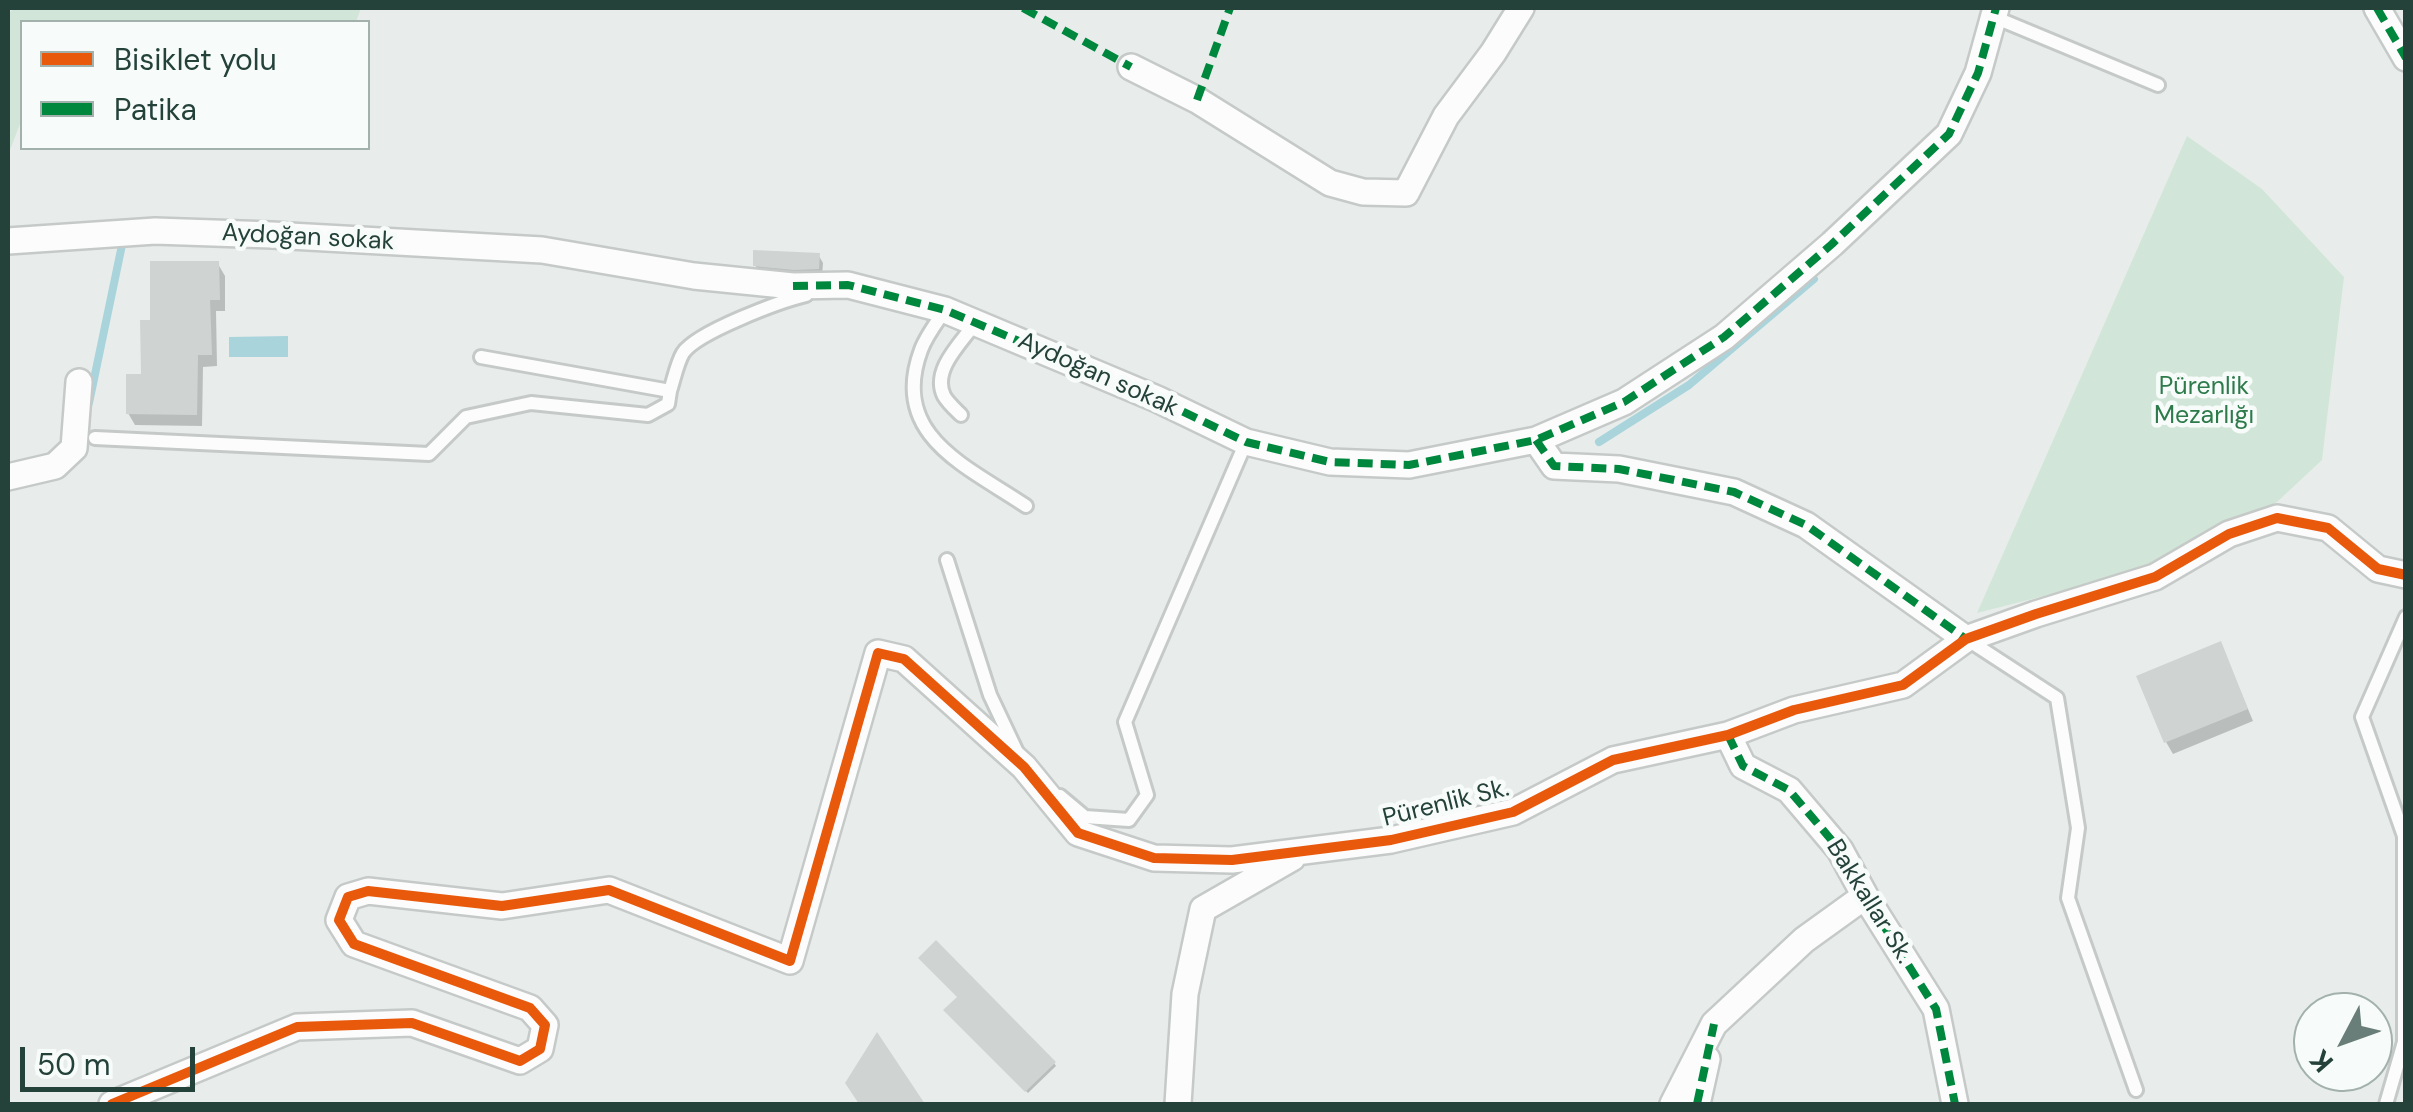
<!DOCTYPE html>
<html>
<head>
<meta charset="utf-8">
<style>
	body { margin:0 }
	#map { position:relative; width:2413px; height:1112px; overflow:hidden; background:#e8edeb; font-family:"DM Sans",sans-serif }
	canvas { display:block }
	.frame { position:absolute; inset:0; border:10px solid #24423a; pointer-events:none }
	.legend { position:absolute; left:20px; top:20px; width:350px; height:130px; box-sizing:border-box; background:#f7fbf9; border:2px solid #a3b1ad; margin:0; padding:12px 18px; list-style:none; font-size:30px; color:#24423a }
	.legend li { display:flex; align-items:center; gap:20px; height:50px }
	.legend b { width:50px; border:2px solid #a3b1ad }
	.north { position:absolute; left:2293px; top:992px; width:100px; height:100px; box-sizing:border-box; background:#f7fbf9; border:2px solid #a3b1ad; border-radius:50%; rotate:229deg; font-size:28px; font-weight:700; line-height:40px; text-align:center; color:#24423a }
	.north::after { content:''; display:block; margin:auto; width:35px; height:45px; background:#697e78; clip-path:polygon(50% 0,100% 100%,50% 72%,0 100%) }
	.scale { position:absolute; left:20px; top:1047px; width:175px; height:45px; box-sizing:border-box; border:5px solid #24423a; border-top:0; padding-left:12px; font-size:30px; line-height:35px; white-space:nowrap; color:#24423a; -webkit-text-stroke:8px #f7fbf9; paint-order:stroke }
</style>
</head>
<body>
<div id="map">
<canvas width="2413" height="1112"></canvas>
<div class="frame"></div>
<ul class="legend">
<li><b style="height:12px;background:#e8590c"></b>Bisiklet yolu</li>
<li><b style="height:12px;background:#00873e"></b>Patika</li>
</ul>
<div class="north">K</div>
<div class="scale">50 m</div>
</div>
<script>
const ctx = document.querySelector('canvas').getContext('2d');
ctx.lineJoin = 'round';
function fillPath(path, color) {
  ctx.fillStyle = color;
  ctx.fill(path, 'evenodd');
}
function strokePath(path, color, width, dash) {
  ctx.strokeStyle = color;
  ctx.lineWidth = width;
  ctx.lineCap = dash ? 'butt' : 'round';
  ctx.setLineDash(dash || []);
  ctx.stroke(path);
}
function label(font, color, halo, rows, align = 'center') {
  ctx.font = font + ' "DM Sans",sans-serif';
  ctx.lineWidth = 9;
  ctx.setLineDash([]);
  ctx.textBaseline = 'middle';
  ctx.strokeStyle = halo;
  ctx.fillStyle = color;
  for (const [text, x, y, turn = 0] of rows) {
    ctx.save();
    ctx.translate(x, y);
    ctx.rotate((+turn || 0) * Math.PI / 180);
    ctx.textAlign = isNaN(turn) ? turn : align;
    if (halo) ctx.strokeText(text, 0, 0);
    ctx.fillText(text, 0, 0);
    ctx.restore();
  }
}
const green = new Path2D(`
	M14,8H361L356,22H22V119L8,155V14Z
	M2187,136L2262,189L2344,277L2322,460L2277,502L2150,569L1977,613Z`);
const water = new Path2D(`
	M288,336V357H229V337Z`);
const shadow = new Path2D(`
	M819,256L823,263L822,276L760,273L755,265Z
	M218,264L225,276V311H216L217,366L203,367L202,426L135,425L128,413L144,377L153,322Z
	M2226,656L2253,721L2173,754L2166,742Z
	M948,1013L1054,1063L1056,1066L1028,1093Z`);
const stream = new Path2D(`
	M89,403L122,245
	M1599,442L1689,385L1814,279`);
const building = new Path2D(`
	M753,250L820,253L819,269L794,270L753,266Z
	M150,261H219L220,300H210L212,355H198L197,415L126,414V374H141L140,320H150Z
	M2221,641L2248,709L2164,743L2136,676Z
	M936,940L1056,1062L1025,1092L943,1010L957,997L918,958Z
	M877,1032L925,1104H859L845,1083Z`);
const service = new Path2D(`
	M1994,17L2158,85
	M945,310C937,322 926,336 921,350C889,436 967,466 1026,506
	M481,357L670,391C674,379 677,363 683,353C697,332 781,301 806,295
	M961,415C956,410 948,403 944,396C931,370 962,342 976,322
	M95,438L429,454L466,417L531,403L648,415L668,404L670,391
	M947,560L990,695L1016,750
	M1968,640L2057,698L2078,828L2068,898L2136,1090
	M1060,796L1085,817L1129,820L1147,795L1125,722L1246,442
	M2386,1104L2404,1042V836L2362,717L2406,617`);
const minor = new Path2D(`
	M2377,8L2406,58
	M1131,67L1197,100L1330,183L1363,192L1406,193L1446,116L1493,53L1521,8
	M8,241L155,231L272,235L542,250L694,276L793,286L848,285L945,310L1157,399L1246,442L1330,462L1409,465L1536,440L1624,402L1724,337L1832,244L1949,134L1978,73L1996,8
	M1536,440L1554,466L1619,469L1734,492L1806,525L1966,639
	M8,477L55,466L74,448L79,382
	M1728,735L1743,766L1789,790L1840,850L1865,896L1936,1009L1955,1104
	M112,1104L297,1027L412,1023L520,1061L540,1049L545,1025L530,1008L354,944L339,920L348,897L368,891L502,906L609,890L790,961L878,653L904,659L1024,767L1078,833L1154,858L1232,860L1391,840L1513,812L1613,760L1728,735L1794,710L1903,685L1966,639L2036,614L2155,577L2229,534L2277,518L2328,528L2378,569L2406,575
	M1178,1104L1185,994L1203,909L1292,858
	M1673,1104L1714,1024L1804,940L1865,896
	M1697,1104L1707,1059`);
const quiet = new Path2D(`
	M1023,8L1131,67
	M2377,8L2406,58
	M1197,100L1230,8
	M793,286L848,285L945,310L1157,399L1246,442L1330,462L1409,465L1536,440L1624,402L1724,337L1832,244L1949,134L1978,73L1996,8
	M1536,440L1554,466L1619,469L1734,492L1806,525L1966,639
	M1728,735L1743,766L1789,790L1840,850L1865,896L1936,1009L1955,1104
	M1697,1104L1714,1024`);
const cycleway = new Path2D(`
	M112,1104L297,1027L412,1023L520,1061L540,1049L545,1025L530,1008L354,944L339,920L348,897L368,891L502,906L609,890L790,961L878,653L904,659L1024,767L1078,833L1154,858L1232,860L1391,840L1513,812L1613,760L1728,735L1794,710L1903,685L1966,639L2036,614L2155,577L2229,534L2277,518L2328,528L2378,569L2406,575`);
const streetNames = [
	["Aydoğan sokak",308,238,3],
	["Aydoğan sokak",1098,375,24],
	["Pürenlik Sk.",1446,804,-14],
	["Bakkallar Sk.",1869,902,58]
];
const parkNames = [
	["Pürenlik",2204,387],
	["Mezarlığı",2204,416]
];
fillPath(green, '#d1e6d8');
fillPath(water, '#a9d4db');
fillPath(shadow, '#0003');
strokePath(stream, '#a9d4db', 8);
fillPath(building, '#cfd4d2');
strokePath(service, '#c5cac8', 18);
strokePath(minor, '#c5cac8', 30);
strokePath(service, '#fcfcfc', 12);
strokePath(minor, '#fcfcfc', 25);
strokePath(quiet, '#00873e', 8, [15, 8]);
strokePath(cycleway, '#e8590c', 10);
label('25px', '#24423a', '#f7fbf9', streetNames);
label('25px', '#2d7a4b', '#f7fbf9', parkNames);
</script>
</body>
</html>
